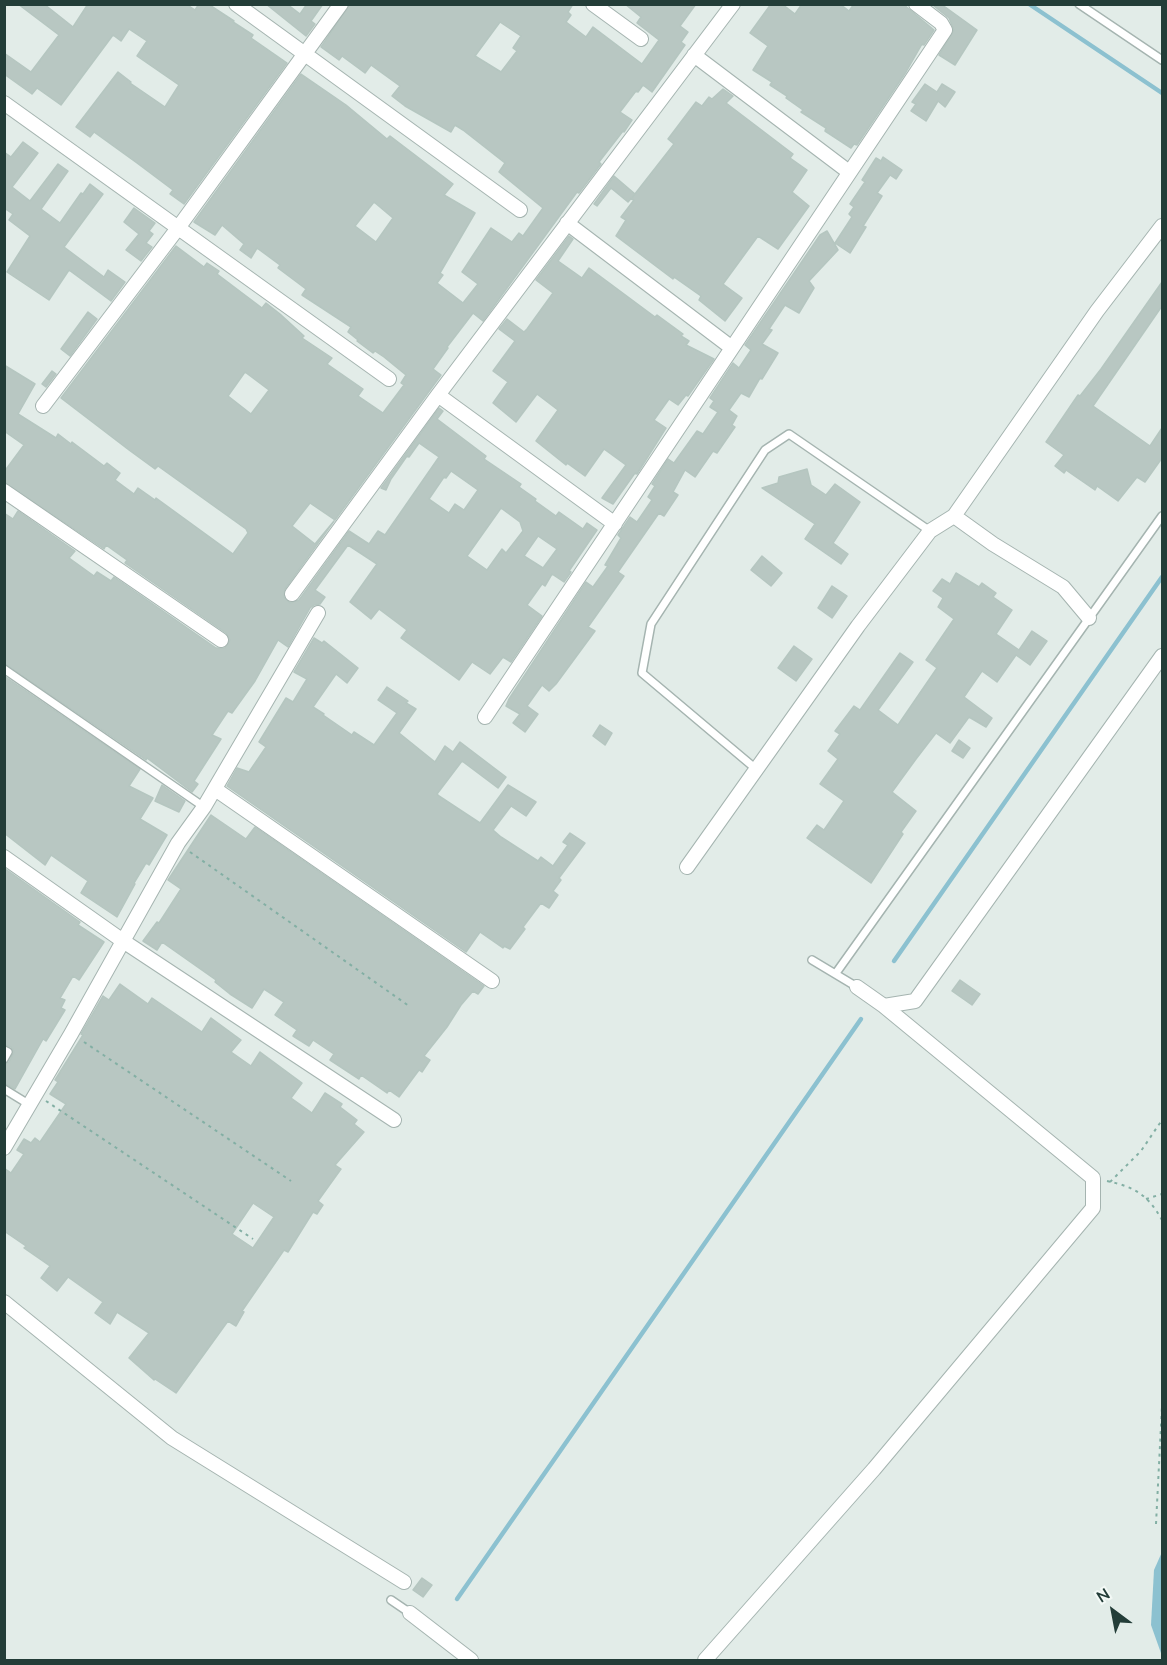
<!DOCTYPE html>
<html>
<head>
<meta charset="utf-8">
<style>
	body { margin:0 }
	#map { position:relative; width:1167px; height:1665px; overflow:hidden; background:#e2ece8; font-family:"Nunito Sans",sans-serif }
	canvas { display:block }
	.frame { position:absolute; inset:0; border:6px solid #233d38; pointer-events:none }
	.north { position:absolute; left:1083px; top:1581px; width:60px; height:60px; -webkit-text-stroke:4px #f3f9f6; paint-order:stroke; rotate:328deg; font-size:16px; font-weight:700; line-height:24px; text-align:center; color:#233d38 }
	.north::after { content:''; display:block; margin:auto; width:21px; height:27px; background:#233d38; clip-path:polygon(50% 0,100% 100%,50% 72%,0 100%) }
</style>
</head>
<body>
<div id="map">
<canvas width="1167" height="1665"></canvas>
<div class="frame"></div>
<div class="north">N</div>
</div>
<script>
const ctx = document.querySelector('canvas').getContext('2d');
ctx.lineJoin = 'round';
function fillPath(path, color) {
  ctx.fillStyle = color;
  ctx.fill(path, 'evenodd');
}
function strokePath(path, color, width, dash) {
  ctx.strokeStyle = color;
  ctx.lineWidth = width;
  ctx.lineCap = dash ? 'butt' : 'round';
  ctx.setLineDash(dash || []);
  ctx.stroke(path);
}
const water = new Path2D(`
	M1162,1552V1656L1151,1625L1154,1570Z`);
const stream = new Path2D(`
	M1029,4L1162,93
	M894,961L1162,577
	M457,1599L861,1019`);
const building = new Path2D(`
	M18,4H44L73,27L88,4H186L195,10L199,4H208L234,21L233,22L253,35L251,38L287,63L184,204L170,194L173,190L137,163L94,132L90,137L76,127L118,72L131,82L130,83L165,107L179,85L137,56L147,41L129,29L121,41L113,35L61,105L37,88L32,94L4,74V53L31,72L59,35Z
	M266,4H287L300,14L307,4H323L311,21L315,24L306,36Z
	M350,4H573L568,12L571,15L566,22L586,37L593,27L642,64L659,40L637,23L641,17L625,4H696L680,26L688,32L681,42L685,45L659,82L652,92L643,85L638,92L636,91L620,112L632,120L624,132L623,131L599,162L601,164L579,193L577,192L483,321L473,313L447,347L448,348L433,369L441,375L335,520L310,503L292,526L315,544L334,521L285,589L284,597L290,603L299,600L349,531L369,544L378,531L385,535L439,457L419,443L409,457L407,456L391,479L386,490L381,488L439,408L443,411L437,419L486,456L484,459L521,484L519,487L536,499L535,501L556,516L559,512L583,529L587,523L597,530L569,571L571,572L564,582L552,574L545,586L542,584L527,605L542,616L511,662L503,657L490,674L472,662L459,680L401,638L407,630L379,609L371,619L350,602L377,564L348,545L315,590L325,597L320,604L314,605L310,608L288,647L278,640L255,681L232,713L228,711L212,735L221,739L194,781L198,784L192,792L147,758L146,760L4,663V513L13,519L18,511L75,551L69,558L94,576L97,572L111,581L114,577L216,648H225L230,640L226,633L125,563L127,560L106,545L104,549L4,482V472L24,445L4,431V365L35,384L18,414L56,438L58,434L71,444L72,442L104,466L107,463L120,473L115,480L134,494L138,488L155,500L156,498L233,554L248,533L246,529L158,466L155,469L129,450L61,398L176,246L204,267L207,263L219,271L217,274L262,308L266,303L280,314L304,336L302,338L332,358L327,364L363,389L358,396L383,413L404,385L401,383L406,375L384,357L375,351L373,353L357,341L358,340L348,332L351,327L302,295L306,289L278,268L280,265L257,248L251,258L240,250L244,244L222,225L215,235L194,222L301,74L346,105L387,139L390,136L453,184L444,195L475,213L440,273L443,275L437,283L463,303L478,284L462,272L491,228L512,242L519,233L523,236L543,208L499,172L505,163L463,130L455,125L451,132L405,106L392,96L400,86L371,65L365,73L342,56L339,60L321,47ZM500,22L521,36L513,48L517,51L501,72L475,56ZM374,202L393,218L376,242L355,226ZM245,372L269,390L251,414L228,396ZM451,471L478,490L464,510L455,504L449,513L429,499L444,477L446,478ZM501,508L520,522L523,531L506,553L502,549L487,570L467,556ZM538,536L557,549L543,568L524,556Z
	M771,4H782L795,14L802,4H840L849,11L854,4H903L934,30L924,45L922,44L906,72L857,145L854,144L851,148L825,131L826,128L801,112L803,110L786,98L787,96L770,85L772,82L753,70L768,46L750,33Z
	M935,4H941L977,30L955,65L939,55L954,30L949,18L934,6Z
	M925,84L937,92L942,84L955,92L945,107L938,101L926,121L911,111L916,104L912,102Z
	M723,89L733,96L726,103L793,154L790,158L807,170L792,192L809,206L778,249L758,236L723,284L742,298L725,321L699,300L701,296L674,277L673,279L616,236L626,220L621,217L634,200L631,199L674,144L668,139L696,102L702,106L709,97L712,99Z
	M23,142L38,153L12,187L30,201L58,164L68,171L41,209L60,223L81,193L83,194L90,184L103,194L64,247L104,277L108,270L125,282L111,301L69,270L49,300L7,272L30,236L9,220L13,214L4,208V152L11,157Z
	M883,157L902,170L896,179L890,175L877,193L882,196L863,226L866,227L850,253L835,243L852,217L849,214L854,207L850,204L865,182L862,180L876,158L881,161Z
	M614,176L635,194L628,202L611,188L597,206L594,204Z
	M134,208L155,223L149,231L153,234L146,243L152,247L141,261L126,250L139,234L124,222Z
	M827,231L838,250L809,281L814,288L799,313L785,305L769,329L772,330L762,344L778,353L762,379L760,378L749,397L741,393L729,410L737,416L732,425L735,427L717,453L713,451L695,477L685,470L673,492L678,495L664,516L659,513L618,572L624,576L588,627L595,631L556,684L549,691L542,685L527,706L538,714L525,732L513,723L520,714L506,706L509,699L586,582L593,587L608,566L605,565L621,538L618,535L630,517L637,522L652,500L648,497L655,486L652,484L668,459L674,463L697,431L703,434L718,412L710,407L714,401L710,398L733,363L739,368L751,350L745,345L820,235Z
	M569,236L573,239L558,261L582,278L589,268L655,317L657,315L683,334L681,336L689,341L686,345L714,359L688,396L686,395L678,405L669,399L654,420L666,428L637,474L635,473L613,504L602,498L626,465L604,449L585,476L567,463L566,465L536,441L558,410L537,394L516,422L493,403L508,382L493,371L515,341L499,329L507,319L524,332L527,329L553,293L536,280Z
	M1162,282V306L1093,406L1150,446L1162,428V458L1145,482L1137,477L1118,501L1097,486L1095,490L1066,470L1064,473L1055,466L1064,455L1046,442L1078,395L1080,396L1101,369Z
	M88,312L97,319L70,356L61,349Z
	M52,371L56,374L46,387L42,384Z
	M807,469L811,485L826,495L835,484L860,502L833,543L848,554L841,564L805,539L815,524L762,488L778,483L779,477Z
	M762,556L782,573L771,586L751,570Z
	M956,573L979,587L982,583L996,593L993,597L1012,610L996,634L1019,650L1032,631L1047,641L1030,665L1016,655L997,682L982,671L964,697L992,718L986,727L969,717L950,743L936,733L916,759L892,792L916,811L901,832L903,834L871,883L807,838L817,825L824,830L844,801L820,784L838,759L828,751L840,734L835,731L854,706L860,710L900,653L913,662L878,710L898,725L937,668L926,660L954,619L938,607L943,598L933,591L942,579L950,584Z
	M832,586L847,596L832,618L818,608Z
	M314,638L322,643L324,641L358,668L347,683L336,674L313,707L324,714L323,715L352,735L354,732L374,745L397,713L378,700L387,687L408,701L406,703L416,709L399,733L435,762L445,746L453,752L460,742L506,777L498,788L462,761L437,794L439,796L480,823L508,785L536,802L526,816L511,806L493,830L501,837L538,861L541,857L553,866L568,845L563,842L570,833L585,843L559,878L561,880L553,891L558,895L549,908L541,903L523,927L525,929L510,949L504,946L503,948L480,932L466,952L227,786L237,768L249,772L266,747L259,742L286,698L293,702L307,679L294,672Z
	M794,646L812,659L796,681L778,668Z
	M4,676L140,769L129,786L153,798L140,819L167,835L149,865L146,863L134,883L135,884L117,917L81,893L88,881L51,855L45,865L4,833Z
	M600,725L612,733L605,745L593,736Z
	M959,740L970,748L963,758L952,751Z
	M162,785L185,801L179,812L155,801Z
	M211,815L246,839L255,827L484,986L478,994L473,991L461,1005L447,1027L424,1056L430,1060L422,1072L419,1070L399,1097L389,1090L387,1093L361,1075L359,1079L330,1060L334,1054L313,1040L309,1046L293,1036L297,1030L275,1015L284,1002L264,989L252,1008L230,994L215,982L216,980L162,942L157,950L143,941L157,922L159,923L181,889L168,880Z
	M4,868L80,922L78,925L104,942L79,980L73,976L60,998L65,1000L61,1008L65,1010L46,1041L43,1039L15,1089L4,1083V1065L9,1062L14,1052L11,1047L4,1044Z
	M960,980L980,994L972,1005L952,991Z
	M120,984L148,1004L152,998L202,1032L211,1018L241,1040L231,1052L251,1066L260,1052L302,1083L291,1098L312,1113L325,1093L342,1104L340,1107L357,1120L354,1124L364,1132L335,1165L341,1169L318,1201L323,1205L317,1214L313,1212L288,1252L284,1250L242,1311L244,1312L236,1326L228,1321L176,1393L155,1379L154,1380L129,1358L149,1333L117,1312L110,1324L95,1313L103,1302L68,1277L57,1291L41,1278L50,1266L24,1248L26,1246L4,1231V1168L11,1173L24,1154L17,1150L24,1139L31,1143L35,1138L40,1142L66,1104L50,1094L58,1082L55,1080L83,1035L81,1034L103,996L109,1000ZM253,1203L274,1217L253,1248L232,1234Z
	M422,1578L432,1585L423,1597L413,1590Z`);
const path = new Path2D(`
	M190,852L409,1006
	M84,1042L291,1181
	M46,1101L253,1239
	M1107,1181C1135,1187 1148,1195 1162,1220
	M1110,1182L1141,1151L1162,1120
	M1146,1199L1162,1194
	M1156,1524L1162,1406`);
const lane = new Path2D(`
	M1079,4L1162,60
	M4,669L204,807
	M756,769L642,673L651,624L765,450L789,434L930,531
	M812,960L857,987
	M836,973L1162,516
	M4,1050L8,1052L4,1059
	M4,1089L30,1105
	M391,1600L410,1613`);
const street = new Path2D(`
	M236,4L520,210
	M593,4L641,39
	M694,55L849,172
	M4,103L389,379
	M567,223L732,348
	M438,395L615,524
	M43,406L178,228L341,4
	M4,491L221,640
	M954,516L993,544L1063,587L1089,618
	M292,594L438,395L733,4
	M485,717L945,30L941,23L916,4
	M215,789L492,981
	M4,857L123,941L394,1120
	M687,867L858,626L930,531L954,516L1097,311L1162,226
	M857,987L884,1006L915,1001L1162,656
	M4,1148L71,1034L178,843L204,807L318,613
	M4,1302L172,1438L404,1582
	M410,1613L471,1660
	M705,1660L874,1469L1093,1208V1178L884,1006`);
fillPath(water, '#8cc1d0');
strokePath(stream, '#8cc1d0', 4.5);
fillPath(building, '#b8c7c2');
strokePath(building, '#b5c6c0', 1.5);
strokePath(lane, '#a5b4b0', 10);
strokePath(street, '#a5b4b0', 16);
strokePath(path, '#83afa4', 2, [3, 4.5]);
strokePath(lane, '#fff', 7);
strokePath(street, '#fff', 14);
</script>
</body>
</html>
